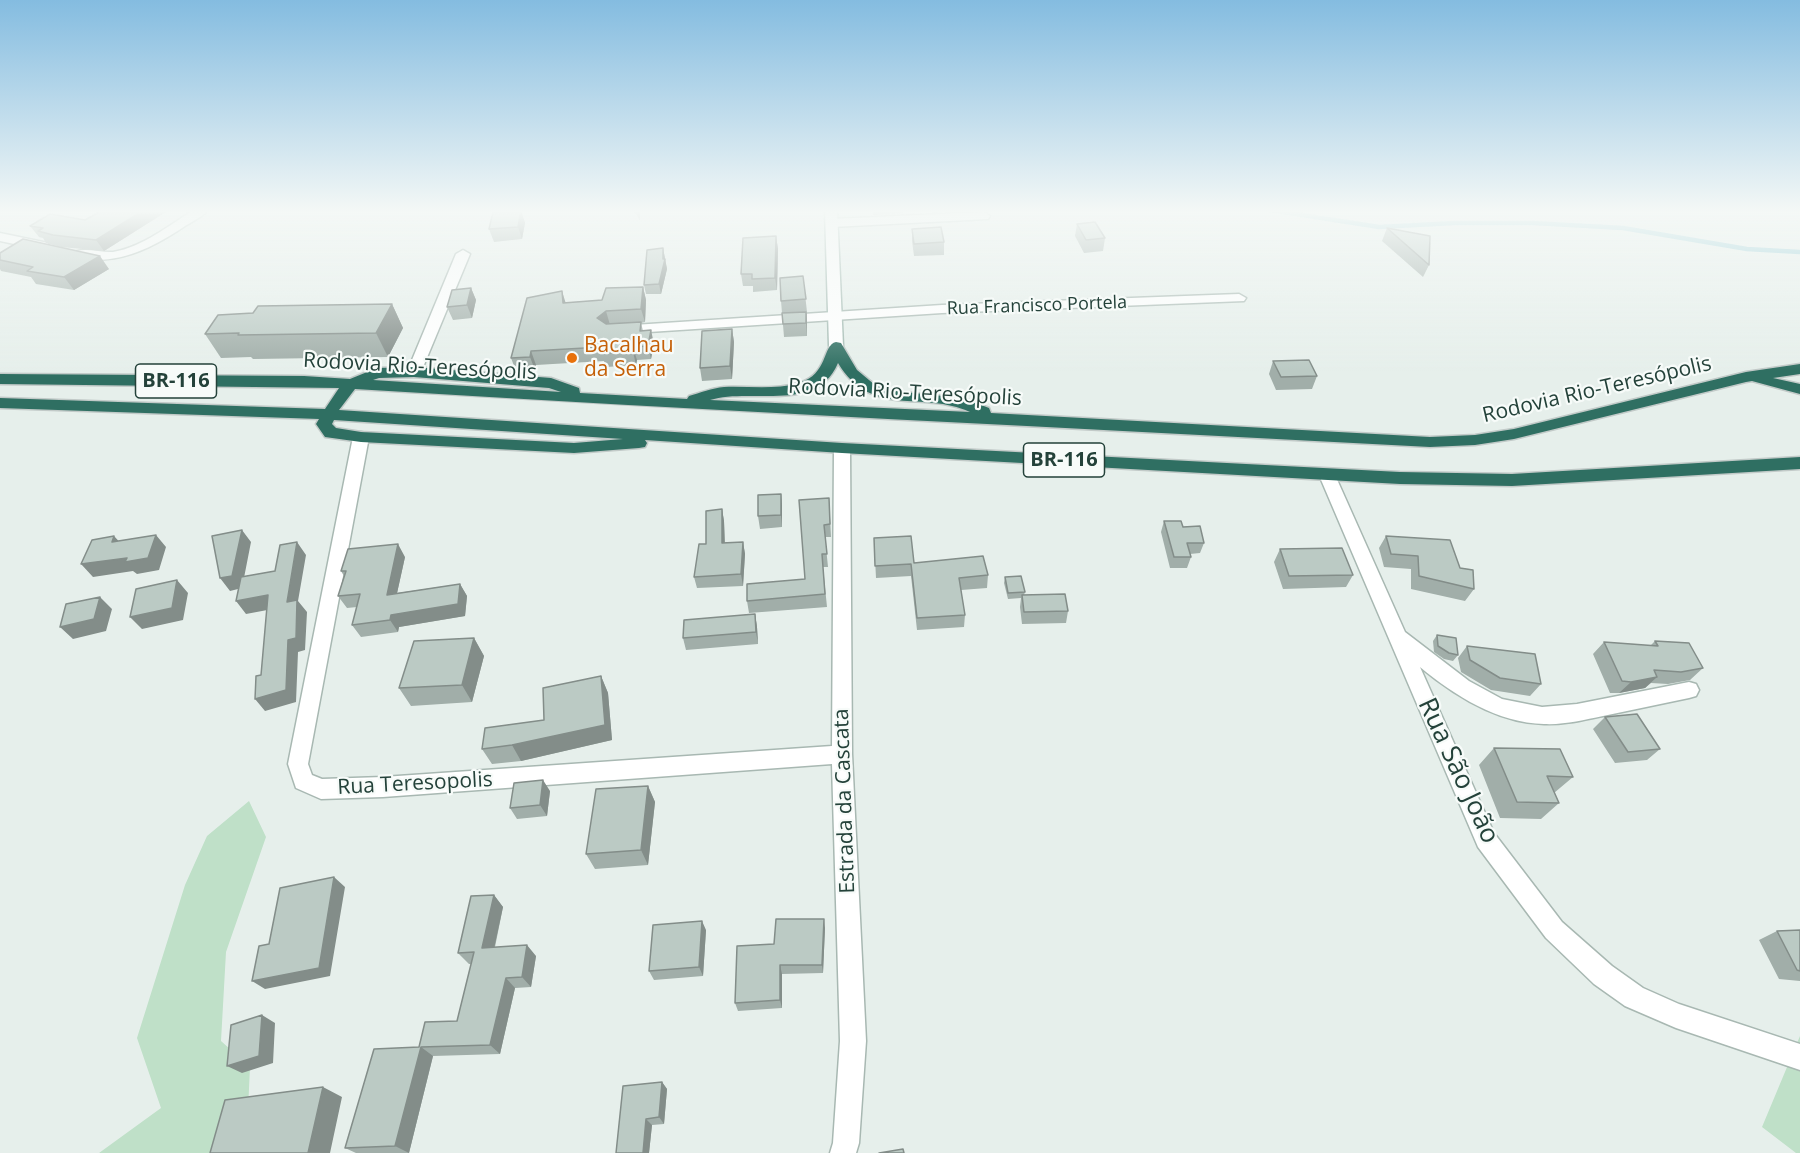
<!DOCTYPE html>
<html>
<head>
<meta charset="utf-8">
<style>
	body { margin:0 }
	canvas { display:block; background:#e6efeb }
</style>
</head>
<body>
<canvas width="1800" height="1153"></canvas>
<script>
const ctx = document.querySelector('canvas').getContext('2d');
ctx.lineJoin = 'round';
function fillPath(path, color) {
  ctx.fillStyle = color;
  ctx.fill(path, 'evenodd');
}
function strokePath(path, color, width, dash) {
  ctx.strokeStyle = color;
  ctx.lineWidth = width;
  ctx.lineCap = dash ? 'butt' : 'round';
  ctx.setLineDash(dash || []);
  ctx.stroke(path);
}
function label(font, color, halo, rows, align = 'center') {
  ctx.font = font + ' "Open Sans",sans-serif';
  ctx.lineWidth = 4.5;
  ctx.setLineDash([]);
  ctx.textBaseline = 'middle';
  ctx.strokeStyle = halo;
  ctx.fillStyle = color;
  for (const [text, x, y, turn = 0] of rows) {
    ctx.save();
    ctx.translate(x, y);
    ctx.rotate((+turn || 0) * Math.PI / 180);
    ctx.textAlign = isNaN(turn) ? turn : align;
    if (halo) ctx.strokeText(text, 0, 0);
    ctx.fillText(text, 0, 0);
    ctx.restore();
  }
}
const green = new Path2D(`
	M249,801L266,837L226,952L221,1041L250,1067L246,1153H99L161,1108L137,1038L185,885L207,836Z
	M1800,1036V1153H1796L1762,1127Z`);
const stream = new Path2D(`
	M1270,210L1379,227L1455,223H1533L1623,228L1747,249L1800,252`);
const street = new Path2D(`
	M194,210H208C202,217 193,221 185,226C151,249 115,267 73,257L71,254C80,246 101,253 113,252C143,247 169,225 194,210Z
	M984,212L990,216L988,219L832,227L826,223L832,219Z
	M0,233L48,243L49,246L43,250L0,241Z
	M463,250L470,254L421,372L419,375H409L407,372L456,254Z
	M1239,294L1246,298L1244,301L942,313L618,334L611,330L618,326L942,305Z
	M361,432L367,433L369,437L308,764L312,775L322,779L383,777L832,746L834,448L836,444H848L850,448L852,754L866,1041L859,1143L856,1153H830L833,1143L840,1041L832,764L383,797L321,799L296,788L288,764L353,437L355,433Z
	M1327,469L1333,471L1335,475L1405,632L1469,681L1502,699L1542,707L1577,704L1689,682L1696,684L1699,690L1696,696L1689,698C1660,704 1632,710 1603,716C1583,720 1564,725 1544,724C1498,723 1455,696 1420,667L1494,833L1562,922L1612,966L1643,988L1679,1004L1800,1044V1070L1676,1028L1625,1006L1594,984L1546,938L1478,847L1319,475L1321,471Z`);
const secondary = new Path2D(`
	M825,210H837L843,346L836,350L829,346Z`);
const highway = new Path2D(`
	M836,342L841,343L857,370L875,385L895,391L963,398L989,408L991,413L1430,437L1475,435L1514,429L1746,372L1800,364V374L1773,378L1800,384V394L1752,381L1746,382L1514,439L1475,445L1430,447C1072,428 713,411 355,389L339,410L842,443L1400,472L1512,474L1800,457V469L1512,486L1400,484L842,453L645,440L647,443L645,447L639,448L574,453L361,442L325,437L316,424L319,419L0,408V398L325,409L339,388L0,384V374L304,376L350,379L377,368L414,367L551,378L579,388L580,393L687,399L689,396C700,393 712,388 724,387C749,386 775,390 799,383C829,374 822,345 836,342ZM838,363C871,419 923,390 970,412L710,400C750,387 817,414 838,363ZM414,377L549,388L561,392L373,380L379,378ZM334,420L623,439L574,443L361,432L336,428L332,424Z`);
const wall = new Path2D(`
	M103,210H169L104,251L61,247L46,243L43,238L39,237L30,226L85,220Z
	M521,210L525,223L522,239L494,242L489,229Z
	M633,210H640V220Z
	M873,210H903V213L873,215Z
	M1077,224L1105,238L1103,251L1084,253L1075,236Z
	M1387,228L1429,265L1423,277L1382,241Z
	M912,229L944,242V255L914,256L912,241Z
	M776,236L778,249L777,290L753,292V286H743L741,274Z
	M663,248L667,269L661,294H646L644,285Z
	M0,253L109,269L74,290L36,284L31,277L1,271L0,269Z
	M803,276L807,312V336L784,337L781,301Z
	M643,287L646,300L645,322L641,323L643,331L654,344L651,359L637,360L636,365L606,367L604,361L536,365L535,370L516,371L511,358L566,303L602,300Z
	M471,288L476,300L472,318L453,320L447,307Z
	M392,304L403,328L388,357L253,359L251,357L221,358L205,334L253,313Z
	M732,329L734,342L732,379L702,381L700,368Z
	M1273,361L1317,376L1312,389L1276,390L1269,374Z
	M781,494L782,506V527L760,529L758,516Z
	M829,498L831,537H825L828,567H823L827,607L749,613L747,601L805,579Z
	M722,509L724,521L725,543L743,542L745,554L743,586L697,588L694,577L706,544Z
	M1164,521L1183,527L1204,543L1200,553L1190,554L1191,557L1187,568H1170L1161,532Z
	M1386,536L1460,568L1474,589L1465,601L1411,589V569L1384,567L1379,548Z
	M874,538L914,563L988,575L987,588L961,590L965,615L964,627L917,630L911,576L876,578Z
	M1280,549L1353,575L1346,587L1283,589L1274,562Z
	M405,557L397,593L460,584L467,596L465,616L399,627L398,632L361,637L352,625L357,607L347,608L338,596L344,576L341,571Z
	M1005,577L1025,592L1024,595L1068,611L1066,623L1022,624L1020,607L1021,598L1008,599L1004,583Z
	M755,614L757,627L758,644L686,650L683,638Z
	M1437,635L1458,655L1453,661L1444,659L1434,652L1433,641Z
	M474,638L484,656L472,702L411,706L399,688Z
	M1655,641L1703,668L1690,680L1668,684L1651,683L1645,688L1619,693H1610L1593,654L1604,642L1650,646Z
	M1467,646L1541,684L1530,696L1491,690L1461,672L1458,658Z
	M601,676L608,693L612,740L521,761L492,764L482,749L544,720Z
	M1605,717L1660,749L1647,760L1615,763L1593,729Z
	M1494,748L1573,777L1554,793L1559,803L1541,819L1500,818L1479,765Z
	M648,786L655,802L648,865L595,869L586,854Z
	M550,791L547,816L517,819L510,808Z
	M494,895L503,907L495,947L536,956L531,987L515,988L500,1054L433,1056L409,1153H356L345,1148L419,1047L457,1021L471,964H469L458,953Z
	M825,928L823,973L782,974V1008L738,1011L735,1003L774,944Z
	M706,930L703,976L654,980L649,971Z
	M1800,930V981L1779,979L1759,940L1777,931Z
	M662,1082L667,1089L664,1124L652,1125L649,1153H616Z`);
const shadedWall = new Path2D(`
	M144,210H169L104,251L96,240Z
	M521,210L525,223L522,239L518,227Z
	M776,236L778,249L777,290L775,278Z
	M663,248L667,269L661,294L659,284L663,259Z
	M100,256L109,269L74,290L64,277Z
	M643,287L646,300L645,322L641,309Z
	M471,288L476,300L472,318L467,305Z
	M562,291L566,304L563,303Z
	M392,304L403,328L388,357L376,333Z
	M606,311L610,325L601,332L597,318Z
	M806,312L807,324V336L806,323Z
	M732,329L734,342L732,379L730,366Z
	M651,330L654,344L651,359L648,346Z
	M633,347L637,360L636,365L633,352Z
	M531,351L536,365L535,370L530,357Z
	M781,494L782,506V527L781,515Z
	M722,509L724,521L725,555L722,543Z
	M242,530L251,542L242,588L230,591L220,578Z
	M156,535L166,547L159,570L137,574L133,571L93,577L81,564Z
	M114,536L126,549L112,542Z
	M297,542L306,555L298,601L307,612L305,650L298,652L296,702L265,711L255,699L287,602Z
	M743,542L745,554L743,586L741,574Z
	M398,544L405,557L394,607L387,595Z
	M177,580L188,593L183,620L142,629L130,617Z
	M460,584L467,596L465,616L399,627L398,632L390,620L391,615Z
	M268,595L278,608L246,614L236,601Z
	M100,597L112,609L106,631L73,639L60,627Z
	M755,614L757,627L758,644L756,632Z
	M474,638L484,656L472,702L462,685Z
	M601,676L608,693L612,740L521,761L512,745Z
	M1657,677L1645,688L1619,693L1631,682Z
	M543,780L550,791L547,816L540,805Z
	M648,786L655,802L648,865L641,850Z
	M334,877L345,887L330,976L265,989L252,981Z
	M494,895L503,907L492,958L482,948Z
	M824,919L825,928L823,973L822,965Z
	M702,921L706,930L703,976L699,967Z
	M527,945L536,956L531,987L522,977Z
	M780,965L782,974V1008L780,1000Z
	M506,978L515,988L500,1054L490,1045Z
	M262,1015L275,1023L273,1063L242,1073L227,1066Z
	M421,1047L433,1056L409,1153L395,1146Z
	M662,1082L667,1089L664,1124L659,1117Z
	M323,1087L342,1097L330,1153H308Z
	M646,1119L652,1125L649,1153H643Z`);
const building = new Path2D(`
	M103,210H144L96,240L53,235L38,231L43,228L30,226L50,214L85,220Z
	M521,210L518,227L489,229L493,212Z
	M1095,222L1105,238L1086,240L1077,224Z
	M941,227L944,242L914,244L912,229Z
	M1387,228L1430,236L1429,265Z
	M776,236L775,278L752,279V274H741L743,238Z
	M23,239L100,256L64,277L27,271L33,267L0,260V253Z
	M663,248V259H665L659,284L644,285L647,250Z
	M803,276L806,299L781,301L780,278Z
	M643,287L641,309L606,311L597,318L606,324L641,322L640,331L651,330L648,346L633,347V352L602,353L603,347L531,351L530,357L511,358L527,298L562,291L563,303L602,300L606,288Z
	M471,288L467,305L447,307L452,290Z
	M392,304L376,333L238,335L239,333L205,334L218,315L253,313L258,306Z
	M806,312V323L783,324L782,313Z
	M732,329L730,366L700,368L702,331Z
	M1309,360L1317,376L1281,377L1273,361Z
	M781,494V515L758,516V495Z
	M829,498L830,524L824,525L827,554H822L825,594L747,601V584L805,579L799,500Z
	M722,509V543L743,542L741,574L694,577L699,544H706V511Z
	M1164,521H1181L1183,527L1200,526L1204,543H1187L1191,557H1174Z
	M242,530L232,576L220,578L212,536Z
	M156,535L148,558L125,562L127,558L81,564L92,540L114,536L112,542Z
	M911,536L914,563L983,556L988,575L959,578L965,615L917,618L911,564L875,566L874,538Z
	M1386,536L1450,540L1460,568L1473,570L1474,589L1419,576L1418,556L1391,554Z
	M297,542L287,602L297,600L296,638L288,640L286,690L255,699L256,676L261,675L268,595L236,601L241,577L275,571L280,545Z
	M398,544L387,595L460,584L458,604L391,615L390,620L352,625L360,594L338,596L346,571H341L348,549Z
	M1342,548L1353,575L1289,576L1280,549Z
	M1021,576L1025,592L1008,593L1005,577Z
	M177,580L172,608L130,617L136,589Z
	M1065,594L1068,611L1024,612L1022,595Z
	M100,597L94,619L60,627L66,604Z
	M755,614L756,632L683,638L684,620Z
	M1437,635L1456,638L1458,655L1449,653L1438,646Z
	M474,638L462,685L399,688L414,641Z
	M1655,641L1689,643L1703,668L1681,672L1654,670L1657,677L1631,682L1622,681L1604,642L1658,646Z
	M1467,646L1535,654L1541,684L1500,678L1470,660Z
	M601,676L605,725L512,745L482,749L485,728L544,720L543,688Z
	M1637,714L1660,749L1628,752L1605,717Z
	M1494,748L1560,749L1573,777L1547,776L1559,803L1517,802Z
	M543,780L540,805L510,808L514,783Z
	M648,786L641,850L586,854L596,789Z
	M334,877L319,968L252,981L259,946L269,944L280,888Z
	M494,895L482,948L527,945L522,977L506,978L490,1045L421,1047L395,1146L345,1148L374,1049L419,1047L425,1022L457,1021L474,952L458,953L471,896Z
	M776,919H824L822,965H780V1000L735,1003L737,946L774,944Z
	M702,921L699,967L649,971L653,925Z
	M1800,930V971L1797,970L1777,931Z
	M262,1015L259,1056L227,1066L231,1025Z
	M662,1082L659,1117L646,1119L643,1153H616L623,1086Z
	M323,1087L308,1153H210L225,1100Z
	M903,1149L904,1153H879Z`);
const markers = [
	[572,358,6,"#e8710a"]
];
const farStreetnames = [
	["Rua Francisco Portela",1037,306,-2]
];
const shields = [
	[176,381,81],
	[1064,460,81]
];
const shieldNames = [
	["BR-116",176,381],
	["BR-116",1064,460]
];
const foodNames = [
	["Bacalhau",584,346],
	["da Serra",584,370]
];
const streetNames = [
	["Rodovia Rio-Teresópolis",420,367,3],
	["Rodovia Rio-Teresópolis",1597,390,-13],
	["Rodovia Rio-Teresópolis",905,393,3],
	["Rua Teresopolis",415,784,-3],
	["Estrada da Cascata",845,801,-92]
];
const nearStreetnames = [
	["Rua São João",1458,771,65]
];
fillPath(green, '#bfe0c8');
strokePath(stream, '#8ec9d4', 4.5);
strokePath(street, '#a8b8b2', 3);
strokePath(secondary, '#a4bbb3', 3);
strokePath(highway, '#c2cac8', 3);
fillPath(street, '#fff');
fillPath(secondary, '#fff');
fillPath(highway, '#2f6f62');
fillPath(wall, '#a1aea9');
fillPath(shadedWall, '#838d89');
fillPath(building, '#bbcac4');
strokePath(building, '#838d89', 1.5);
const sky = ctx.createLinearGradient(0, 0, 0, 371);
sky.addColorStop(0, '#84bce0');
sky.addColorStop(0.57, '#f4f8f6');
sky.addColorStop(1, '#f4f8f600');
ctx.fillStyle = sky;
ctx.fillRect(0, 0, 1800, 371);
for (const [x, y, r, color] of markers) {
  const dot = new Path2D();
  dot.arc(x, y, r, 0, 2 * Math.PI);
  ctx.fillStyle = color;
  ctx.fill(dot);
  strokePath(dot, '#f7fbf9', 2);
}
label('18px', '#24423a', '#f7fbf9', farStreetnames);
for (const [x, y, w] of shields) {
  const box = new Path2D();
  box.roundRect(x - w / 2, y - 17, w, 34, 4.5);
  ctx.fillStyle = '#f7fbf9';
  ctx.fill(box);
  strokePath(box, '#24423a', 1.5);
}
label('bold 20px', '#24423a', null, shieldNames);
label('21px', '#c56008', '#f7fbf9', foodNames, 'left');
label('21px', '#24423a', '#f7fbf9', streetNames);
label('26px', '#24423a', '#f7fbf9', nearStreetnames);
</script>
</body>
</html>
